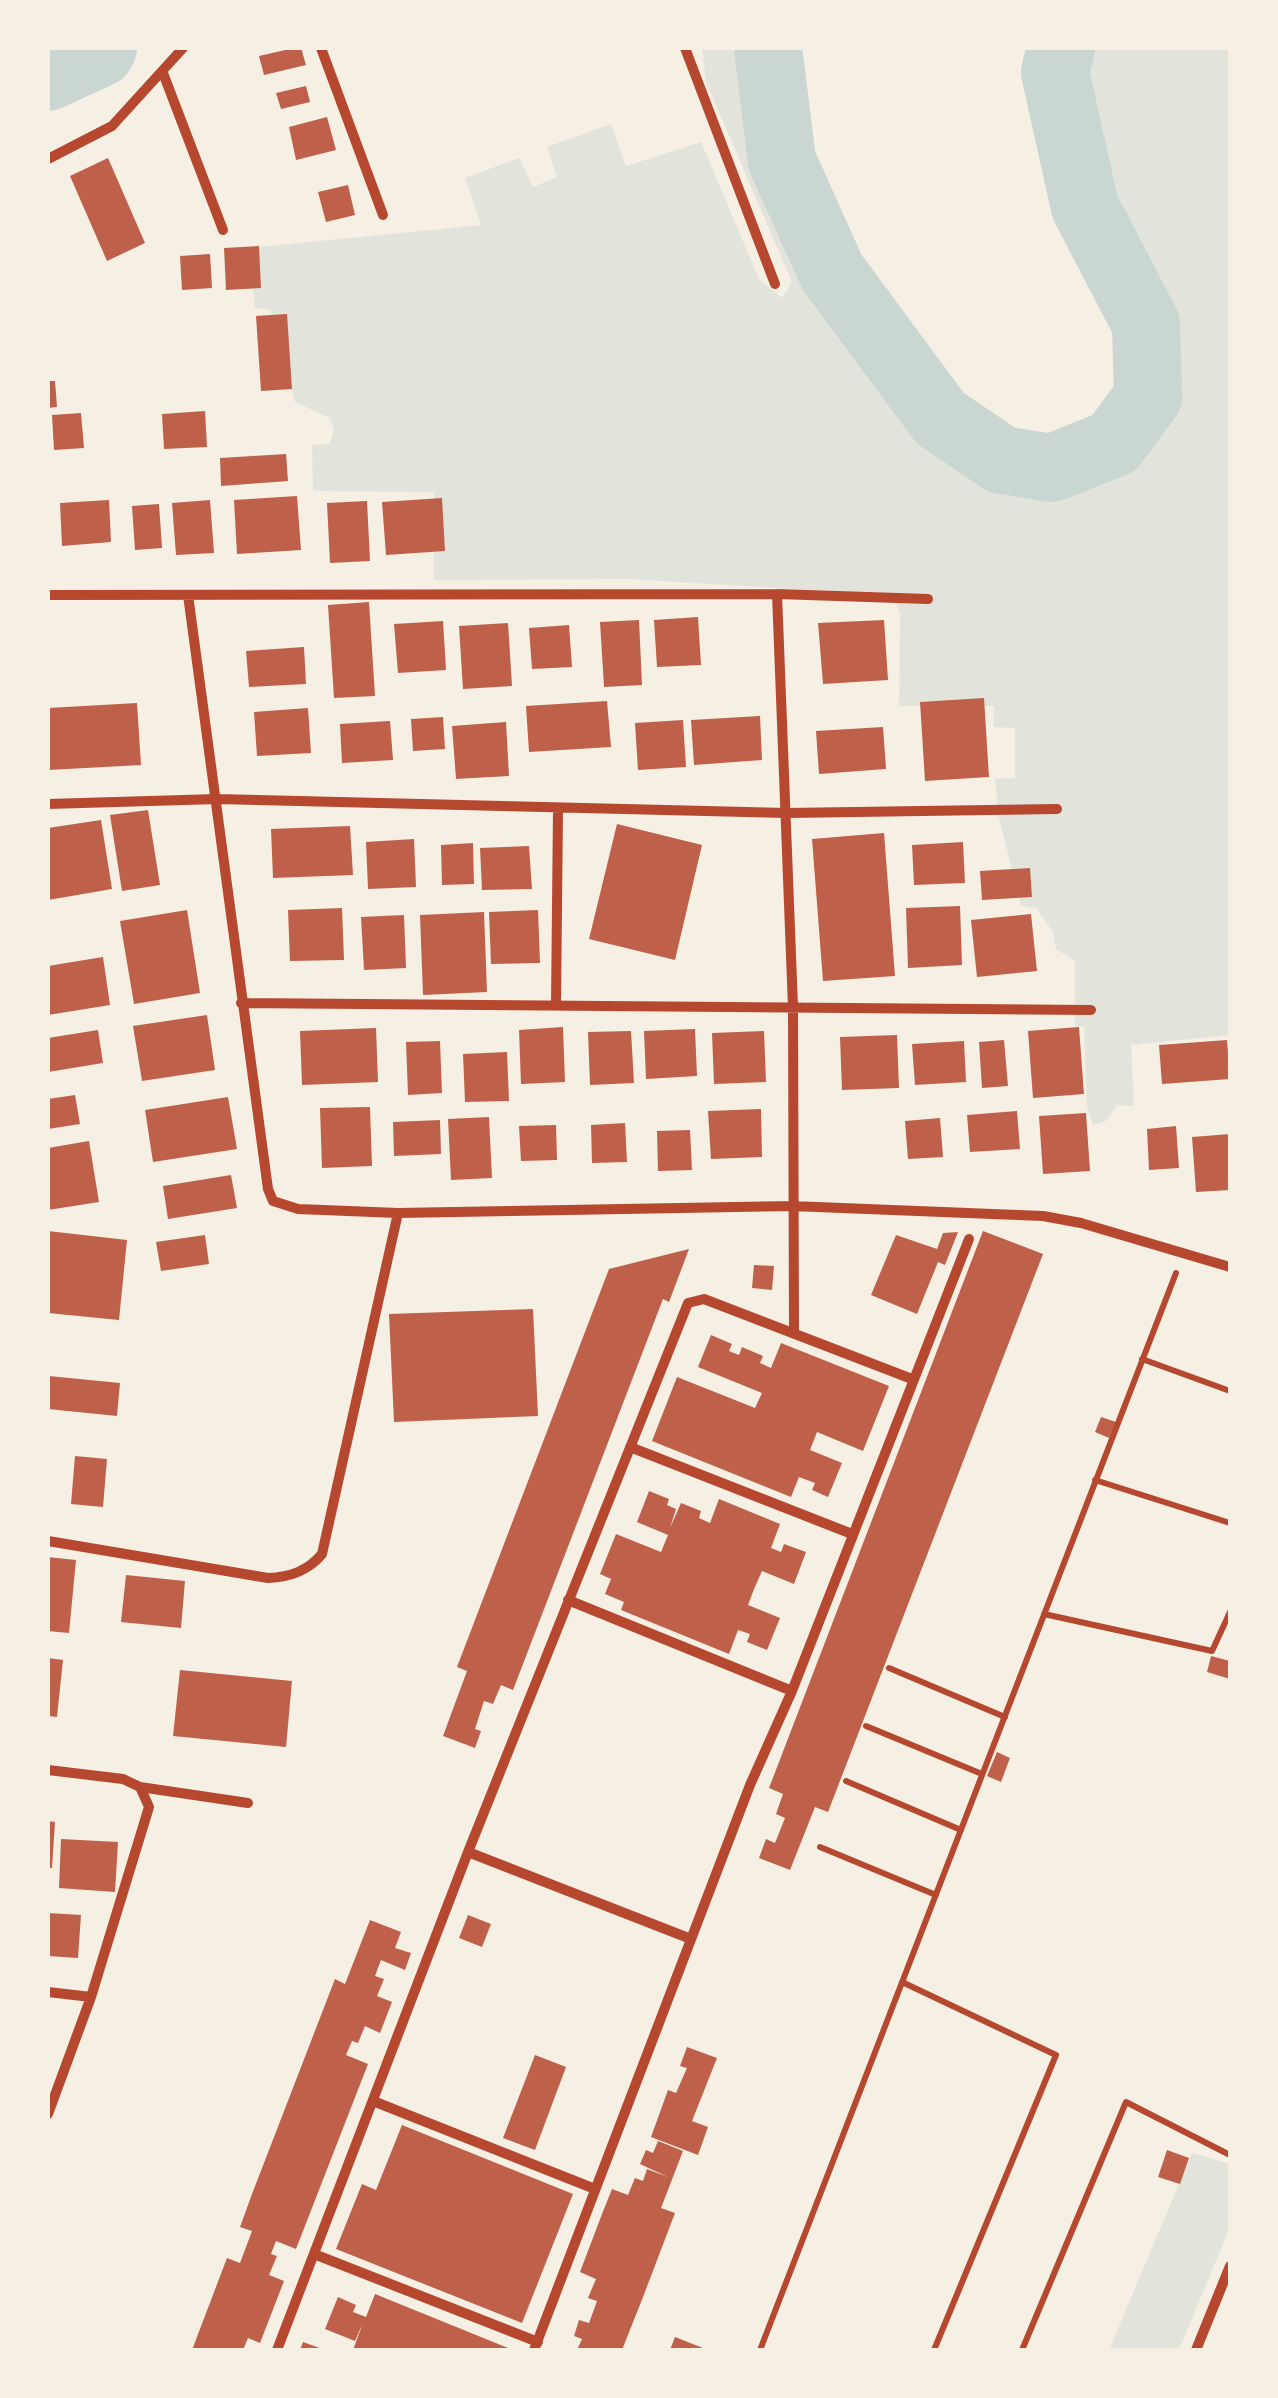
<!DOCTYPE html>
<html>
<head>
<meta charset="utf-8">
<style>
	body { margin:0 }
	#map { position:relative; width:1278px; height:2398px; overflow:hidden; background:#f6efe4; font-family:Quicksand,sans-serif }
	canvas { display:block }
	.frame { position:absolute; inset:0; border:50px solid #f6efe4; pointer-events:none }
</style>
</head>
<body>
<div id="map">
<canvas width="1278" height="2398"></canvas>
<div class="frame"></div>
</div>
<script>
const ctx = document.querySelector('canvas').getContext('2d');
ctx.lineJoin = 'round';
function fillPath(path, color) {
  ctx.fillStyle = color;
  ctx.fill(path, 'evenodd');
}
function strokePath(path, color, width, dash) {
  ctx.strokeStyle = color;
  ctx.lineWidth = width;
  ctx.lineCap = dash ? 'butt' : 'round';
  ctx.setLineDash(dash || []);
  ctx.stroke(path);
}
const green = new Path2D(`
	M702,48H746L761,167L813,283L925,434L993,481L1055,491L1128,461L1170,405L1168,318L1106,199L1078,72L1083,48H1230V1035L1131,1045L1134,1106L1117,1105L1106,1121L1093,1125L1087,1107L1084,1027L1075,1025V961L1056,949L1053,932L1036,908L1021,906L999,818L995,779L1015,778V728L994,727V706H899L900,614L893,595L629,579L434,580V492L313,491L312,445L330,444L334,430L330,418L295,402L270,310L255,308L248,248L481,225L465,178L519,158L533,187L557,177L547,147L611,124L626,166L701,142L759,279L782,298L792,282L706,82Z
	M1192,2153L1230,2164V2227L1179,2350H1109Z`);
const river = new Path2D(`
	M768,48L782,161L832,272L940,418L1002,460L1052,468L1114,443L1148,397L1146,324L1085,207L1055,72L1061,48
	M48,77L100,53L103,48`);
const building = new Path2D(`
	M294,48H301L306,65L264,75L259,56Z
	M306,86L310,102L281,109L276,93Z
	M327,117L336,150L296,160L289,127Z
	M108,158L145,243L107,261L70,176Z
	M348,185L355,215L326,222L318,192Z
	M259,246L261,288L226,290L224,248Z
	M210,254L212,288L182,290L180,256Z
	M287,314L292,389L261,391L256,316Z
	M48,381H55L57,407L48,408Z
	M205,411L207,447L164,449L162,414Z
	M81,413L84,448L54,450L52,415Z
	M286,454L288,481L221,486L220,458Z
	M297,496L301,550L237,554L234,500Z
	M442,498L445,551L386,555L382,502Z
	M109,500L111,542L62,546L60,503Z
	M210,500L214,553L176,555L172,503Z
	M367,501L370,561L330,563L327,503Z
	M159,504L162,548L135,550L132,506Z
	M369,602L375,696L334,698L328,605Z
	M698,617L701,665L657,667L654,620Z
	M639,620L642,685L604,687L600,622Z
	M884,620L888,680L823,684L818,623Z
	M443,621L446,670L398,673L394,624Z
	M508,623L512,686L463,689L459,626Z
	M569,625L572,667L532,669L529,628Z
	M304,647L306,684L249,687L246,651Z
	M984,698L989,777L925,781L920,702Z
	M607,701L611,747L529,752L526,706Z
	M137,703L141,765L48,770V708Z
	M308,708L311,753L257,756L254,712Z
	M760,716L762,760L694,765L691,720Z
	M443,717L445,749L413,751L411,719Z
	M683,720L686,767L638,770L635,723Z
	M390,721L393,760L342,763L340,724Z
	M506,722L509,776L456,779L452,726Z
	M883,727L886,769L819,774L816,731Z
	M148,810L160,885L122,891L110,815Z
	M101,820L112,889L48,900V828Z
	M617,824L702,845L675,960L589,939Z
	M350,826L353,875L273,878L271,829Z
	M884,833L895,976L823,981L812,839Z
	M414,839L416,887L368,889L366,842Z
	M963,842L965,883L914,885L912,845Z
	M473,843L474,884L442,885L441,845Z
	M529,846L532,889L482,890L480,848Z
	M1030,868L1032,897L982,900L980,871Z
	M960,906L962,965L908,968L906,908Z
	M342,908L344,960L290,961L288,910Z
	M187,910L200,993L134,1004L120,921Z
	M538,910L540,963L491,964L489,912Z
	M484,912L487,992L423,995L420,915Z
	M1031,914L1037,971L977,977L971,920Z
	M404,915L406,968L364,970L361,917Z
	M103,957L110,1005L48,1015V966Z
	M207,1015L215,1070L142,1081L133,1026Z
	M563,1027L565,1082L521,1084L519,1030Z
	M1079,1027L1084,1094L1033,1098L1028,1031Z
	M376,1028L378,1082L302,1085L300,1031Z
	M695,1029L697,1076L646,1079L644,1031Z
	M98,1030L103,1063L48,1072V1038Z
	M631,1031L634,1083L590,1085L588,1032Z
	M764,1031L766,1082L714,1084L712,1033Z
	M897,1035L899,1088L842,1090L840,1037Z
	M1004,1040L1008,1086L982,1088L979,1042Z
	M1227,1040L1230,1079L1162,1084L1159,1045Z
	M440,1041L442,1093L408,1095L406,1042Z
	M964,1041L966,1082L915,1085L912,1044Z
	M507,1052L509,1101L465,1102L463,1054Z
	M75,1095L80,1124L48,1129V1099Z
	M228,1097L237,1149L153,1162L145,1110Z
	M370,1107L372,1166L322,1168L320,1108Z
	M761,1109L762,1157L711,1159L708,1111Z
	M1017,1111L1020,1149L970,1152L967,1115Z
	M1086,1113L1090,1171L1043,1174L1039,1116Z
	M489,1117L492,1178L451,1180L448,1119Z
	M940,1118L943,1157L908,1159L905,1121Z
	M440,1120L441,1154L394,1156L393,1122Z
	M625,1123L627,1162L592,1163L591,1125Z
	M556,1125L557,1160L521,1161L519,1126Z
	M1176,1126L1179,1168L1149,1170L1147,1129Z
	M690,1130L692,1170L658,1171L657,1131Z
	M1230,1134V1190L1196,1192L1192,1137Z
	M89,1141L99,1202L48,1210V1148Z
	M231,1175L237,1208L168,1219L163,1186Z
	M48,1231L127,1240L119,1320L48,1313Z
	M983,1231L1043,1254L828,1812L815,1807L790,1870L759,1858L766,1839L775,1843L785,1818L776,1814L783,1794L769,1788Z
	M958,1232L945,1265L938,1262L917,1314L871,1295L896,1235L937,1249L943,1233Z
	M205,1235L209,1264L161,1271L156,1242Z
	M689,1249L669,1302L663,1299L513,1690L501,1685L493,1704L484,1701L475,1729L481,1731L475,1748L443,1736L467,1671L457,1667L609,1269Z
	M754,1265L774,1266L772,1290L752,1288Z
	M533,1309L538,1416L394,1422L389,1314Z
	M711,1335L732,1344L729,1351L739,1355L742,1347L763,1356L760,1363L771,1368L781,1343L889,1386L863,1451L817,1432L810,1450L842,1463L828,1497L812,1490L815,1483L799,1477L791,1497L652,1441L677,1377L755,1408L762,1393L698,1367Z
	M49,1376L120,1383L117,1416L48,1409Z
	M1101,1417L1116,1422L1109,1438L1095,1432Z
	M75,1456L107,1459L103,1507L71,1504Z
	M649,1491L669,1499L667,1505L676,1509L670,1528L681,1503L701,1511L699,1518L710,1523L719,1499L780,1524L771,1548L781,1552L784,1544L806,1552L794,1584L762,1571L754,1589L748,1605L780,1618L767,1650L747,1642L750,1634L738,1630L729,1654L621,1610L624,1602L605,1594L611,1579L600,1574L616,1534L661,1552L668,1535L637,1522Z
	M48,1557L76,1560L69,1633L48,1631Z
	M126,1575L185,1581L181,1628L121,1622Z
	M1211,1656L1230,1661V1679L1207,1672Z
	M48,1658L63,1660L57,1717L48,1716Z
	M180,1670L292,1681L286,1747L173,1736Z
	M997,1752L1010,1758L1001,1782L987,1776Z
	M48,1821L55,1822L52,1868H48Z
	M61,1839L118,1842L115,1892L59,1888Z
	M48,1913L81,1915L78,1958L48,1956Z
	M468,1915L491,1924L482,1947L459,1938Z
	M370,1920L401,1932L395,1948L411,1953L405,1970L381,1960L375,1976L384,1979L377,1996L392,2002L380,2033L365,2026L358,2043L352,2041L346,2055L368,2064L296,2249L276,2241L271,2254L277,2256L269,2275L284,2281L260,2343L248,2338L243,2350H192L227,2258L240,2263L252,2231L240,2227L252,2194L335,1979L345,1984Z
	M687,2047L717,2058L692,2121L708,2127L698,2155L651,2137L668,2090L676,2093L687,2068L680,2066Z
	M535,2055L566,2067L535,2150L503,2138Z
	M402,2125L573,2194L522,2323L336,2249L362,2184L376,2190Z
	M658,2141L683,2151L661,2208L675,2213L643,2297L622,2350H577L582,2339L574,2336L579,2320L589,2323L597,2301L588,2298L596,2279L580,2272L602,2214L612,2189L628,2195L635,2178L643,2181L647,2169L668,2177L640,2164L646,2150L653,2153Z
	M1167,2150L1189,2158L1180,2184L1158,2177Z
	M375,2294L513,2350H353L363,2323L355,2341L325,2329L338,2297L356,2305L353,2312L366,2317Z
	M675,2337L708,2350H670Z
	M303,2342L325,2350H300Z`);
const path = new Path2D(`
	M1142,1359L1230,1391
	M1095,1480L1230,1523
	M1044,1614L1212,1651L1230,1612
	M889,1668L1005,1717
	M866,1726L982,1774
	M846,1781L961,1830
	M820,1847L936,1895
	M902,1982L1056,2055L934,2350
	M760,2350L1176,1273
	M1022,2350L1126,2102L1230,2155`);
const minor = new Path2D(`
	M321,48L383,215
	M685,48L775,284
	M163,73L223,230
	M48,159L112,126L183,48
	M777,594L793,1007L794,1334
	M48,595L777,594L928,599
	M188,595L268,1189L273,1201L298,1209L398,1213L792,1206L1043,1216L1081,1223L1230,1267
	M48,804L217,799L787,813L1057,809
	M241,1003L1091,1010
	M556,1005L558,809
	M630,1447L852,1534
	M48,1541L268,1578C290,1577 308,1571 322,1554L398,1213
	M568,1600L792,1691
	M48,1770L123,1779L140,1787L149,1807L91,1997L48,2114
	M140,1787L248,1803
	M468,1852L691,1939
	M48,1992L91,1997
	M373,2101L595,2189
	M314,2254L538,2342
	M277,2350L468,1852L688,1303L704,1299L912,1379
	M534,2350L750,1785L792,1691L969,1239
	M1196,2350L1230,2266`);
fillPath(green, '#e2e4dc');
strokePath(river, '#c9d6d2', 68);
fillPath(building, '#bf614a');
strokePath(path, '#b5482f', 6);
strokePath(minor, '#b5482f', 10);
</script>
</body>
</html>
